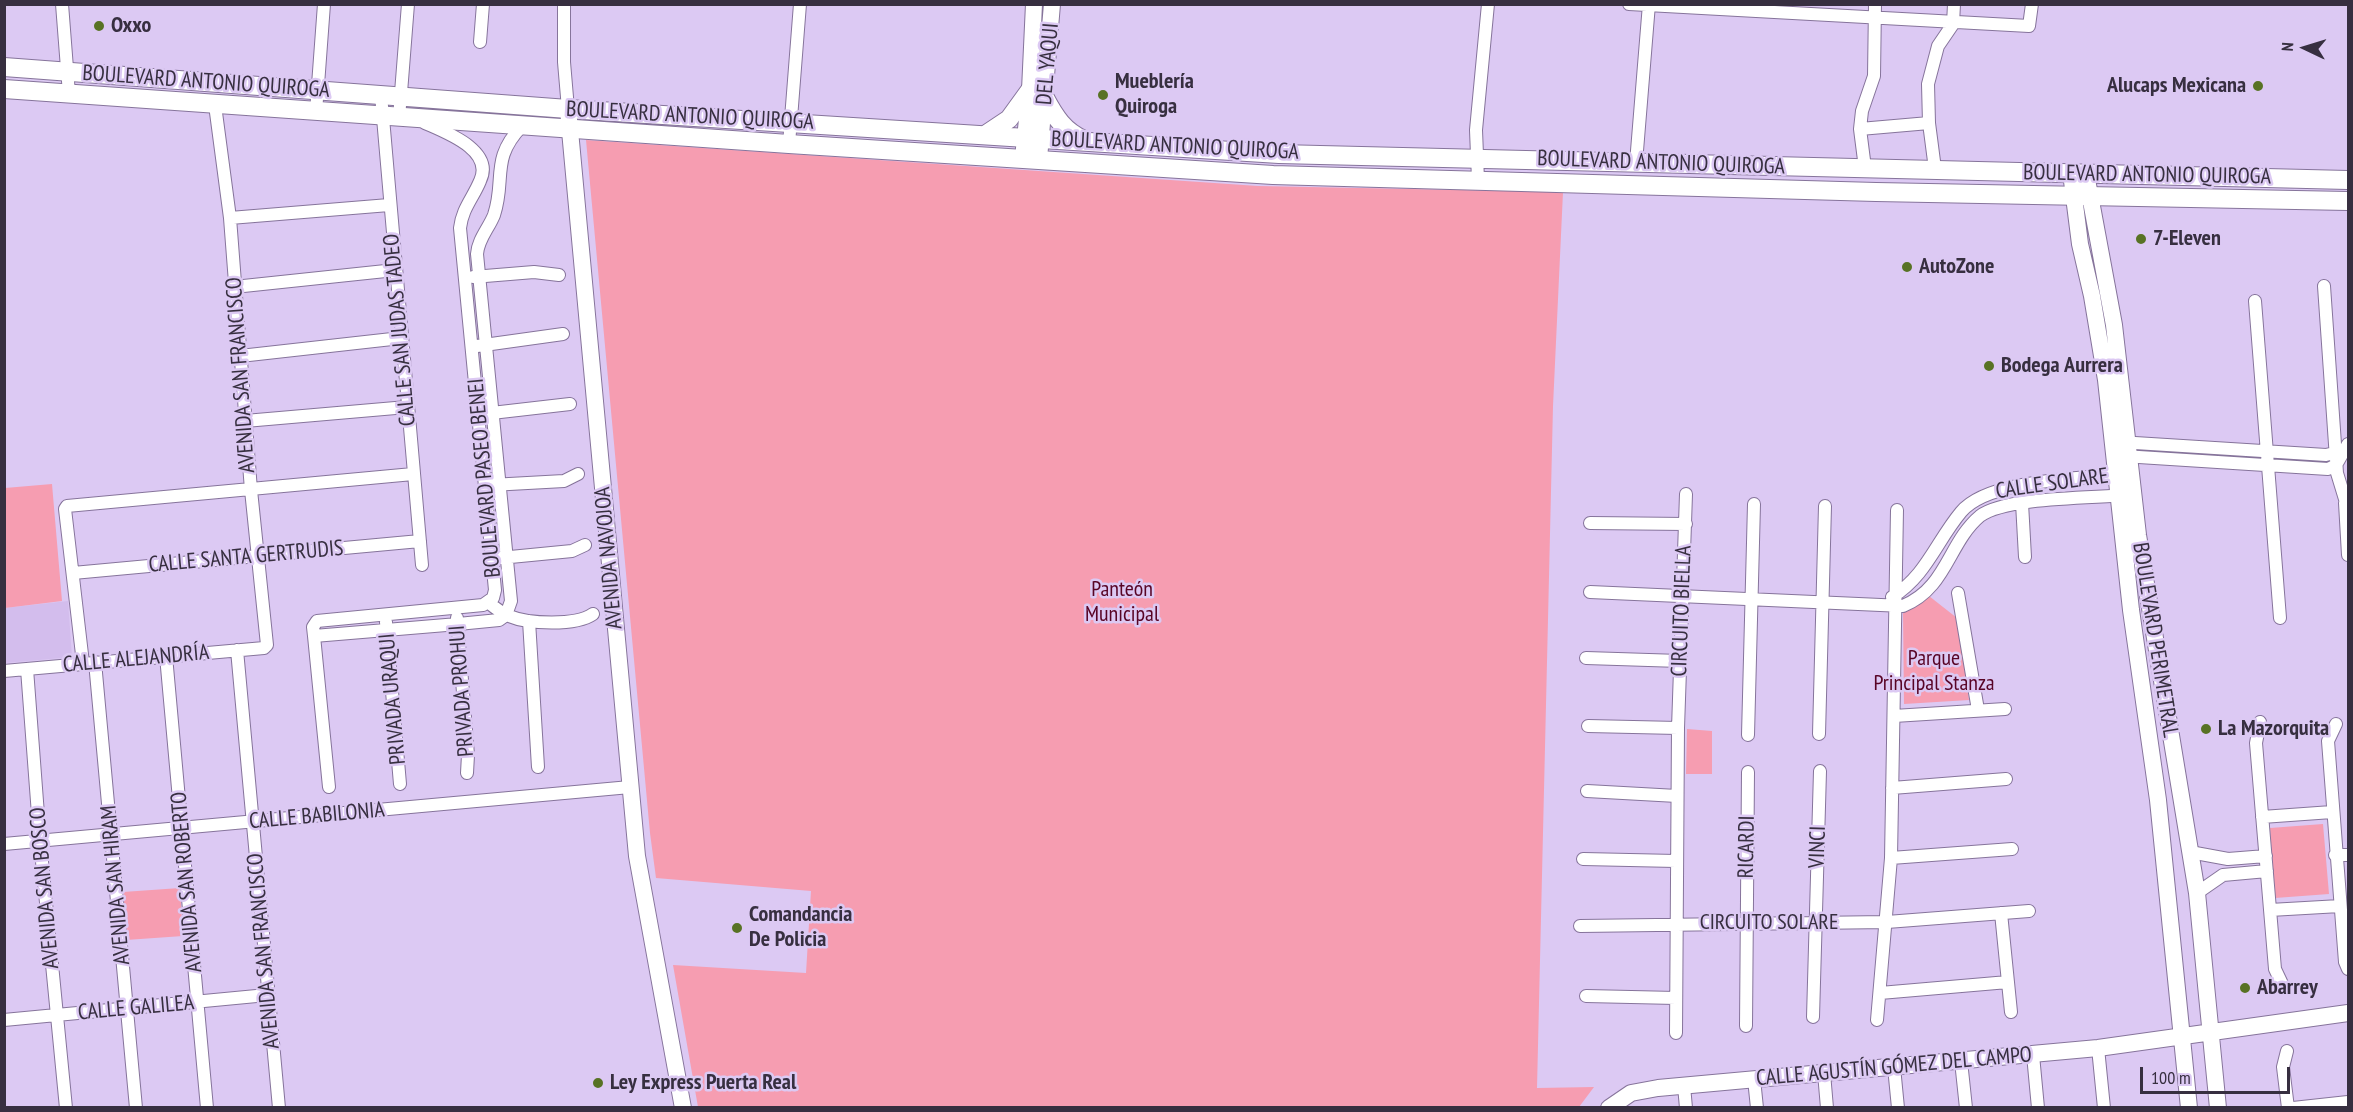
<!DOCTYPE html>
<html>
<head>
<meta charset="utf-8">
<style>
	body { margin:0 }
	#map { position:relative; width:2353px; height:1112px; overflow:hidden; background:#dcc9f3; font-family:"PT Sans Narrow",sans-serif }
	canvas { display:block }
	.frame { position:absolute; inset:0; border:6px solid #372f40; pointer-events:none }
	.north { position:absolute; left:2275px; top:18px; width:60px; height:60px; -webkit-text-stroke:4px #dcc9f3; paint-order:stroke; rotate:274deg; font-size:16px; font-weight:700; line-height:24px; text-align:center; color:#372f40 }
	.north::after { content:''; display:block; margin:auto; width:21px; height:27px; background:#372f40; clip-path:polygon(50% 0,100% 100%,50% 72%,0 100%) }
	.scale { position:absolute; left:2140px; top:1067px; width:150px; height:27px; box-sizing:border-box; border:3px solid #372f40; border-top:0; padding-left:8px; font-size:18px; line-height:21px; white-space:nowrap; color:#372f40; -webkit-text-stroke:4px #dcc9f3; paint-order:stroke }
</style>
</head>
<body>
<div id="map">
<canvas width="2353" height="1112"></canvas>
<div class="frame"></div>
<div class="north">N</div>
<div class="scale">100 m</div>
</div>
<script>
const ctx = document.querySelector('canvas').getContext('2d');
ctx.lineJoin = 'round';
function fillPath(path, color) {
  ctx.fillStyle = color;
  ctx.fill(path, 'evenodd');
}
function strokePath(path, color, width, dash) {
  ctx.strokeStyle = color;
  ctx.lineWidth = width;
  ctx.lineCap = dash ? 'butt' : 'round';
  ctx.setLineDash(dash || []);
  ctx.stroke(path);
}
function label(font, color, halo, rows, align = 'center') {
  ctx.font = font + ' "PT Sans Narrow",sans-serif';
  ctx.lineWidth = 5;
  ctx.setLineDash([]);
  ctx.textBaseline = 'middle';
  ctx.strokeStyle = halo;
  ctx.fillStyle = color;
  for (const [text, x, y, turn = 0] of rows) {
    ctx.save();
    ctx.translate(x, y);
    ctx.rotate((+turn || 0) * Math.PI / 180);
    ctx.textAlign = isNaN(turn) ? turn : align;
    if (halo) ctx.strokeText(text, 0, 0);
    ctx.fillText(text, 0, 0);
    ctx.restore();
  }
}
const built = new Path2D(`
	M68,601L72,657L5,663V608Z`);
const green = new Path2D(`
	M586,140L1258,186L1563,192L1553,406L1537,1088L1594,1087L1579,1107H698L673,965L806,973L811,891L656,878L650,833Z
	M52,484L62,601L5,608V488Z
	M1929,596L1957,618L1969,700L1904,704L1903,613Z
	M1687,729L1712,731V774H1686Z
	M2323,824L2329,894L2275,898L2270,828Z
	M180,888L183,936L126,940L123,892Z`);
const street = new Path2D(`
	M62,4L69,94
	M564,4V62L568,109
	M1629,4L2029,26L2032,4
	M480,42L483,4
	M381,95L422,565
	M316,112L324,4
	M399,118L408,4
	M425,123C445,132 495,150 480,181C473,198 462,209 460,228L495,590L493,598L483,605L317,621L313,627L314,636L458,624L499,620L506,615L511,601L477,254C478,239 489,228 494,215C506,179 490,159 522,126
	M1860,129L1929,123
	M789,144L800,4
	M1636,163L1649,4
	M1865,168L1860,129L1862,111L1874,76L1875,4
	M1935,169L1929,123L1928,84L1938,46L1953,24L1954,4
	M1478,180L1476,130L1488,4
	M230,218L389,205
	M473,277L534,272L559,275
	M2324,286L2337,473L2348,509
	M234,287L395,270
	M2255,301L2280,618
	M477,346L563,334
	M240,356L401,338
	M483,414L570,404
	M245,421L407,407
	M2119,442L2326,455L2342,451
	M2123,456L2328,469L2336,465L2348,444
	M491,485L564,481L578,474
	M2022,503L2025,557
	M2345,503L2348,555
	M1590,523L1686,524
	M500,558L572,551L585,545
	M73,573L420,541
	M1590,592L1903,606C1947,588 1948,543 1980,516C2005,497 2092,498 2126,495
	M1958,593L1978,710
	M1892,597C1926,576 1936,542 1961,512C1988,479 2081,479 2124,474
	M489,603C495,608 502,613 509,616C528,624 576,626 593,614
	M457,618L468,755L467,773
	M529,621L538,767
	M386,622L400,784
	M314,636L329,787
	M237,650L279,1108
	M166,656L207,1108
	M1586,658L1680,661
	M95,662L136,1108
	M83,663L65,509L67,506L413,474
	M27,669L40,841L66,1108
	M4,671L264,648L267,645L251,490L230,218L215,105
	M1894,716L2005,709
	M2260,722L2256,743L2275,969L2284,988
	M2336,724L2328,741L2345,962L2348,969
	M1588,726L1678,728
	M1819,734L1825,506
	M1748,735L1754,504
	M1892,788L2006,779
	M1587,791L1677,796
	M2262,817L2332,812
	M4,844L630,787
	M2190,852L2228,859L2266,856
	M2335,855H2348
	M1891,858L2012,849
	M1583,859L1676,861
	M2197,893L2223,875L2267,871
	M2270,910L2340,906
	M2001,913L2011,1012
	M1580,926L1887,922L2029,911
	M1880,993L2008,982
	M1586,996L1676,998
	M1813,1017L1820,771
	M4,1020L267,995
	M1877,1020L1891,858L1897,510
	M1746,1026L1748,772
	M1676,1033L1678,728L1686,494
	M2098,1048L2104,1108
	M2287,1051L2283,1067L2288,1108
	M2033,1055L2038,1108
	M1961,1061L1966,1108
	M1894,1067L1898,1108
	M1824,1073L1827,1108
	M1754,1079L1757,1108
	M1684,1086L1686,1108
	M2293,1108L2348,1102`);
const secondary = new Path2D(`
	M568,109L637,856L683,1108
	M1023,158L1030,90L1034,4
	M1039,159L1052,4
	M2071,173L2080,244L2092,296L2106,380L2131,610L2158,800L2189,1108
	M2086,174L2114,325L2138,535L2197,893L2218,1108
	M1609,1108L1631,1093L1658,1088L2098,1048L2348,1013`);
const primary = new Path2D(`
	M4,67L568,109L1279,154L2348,180
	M4,89L789,144L1273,175L1876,192L2348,201
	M1045,98C1055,117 1064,131 1084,140
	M985,135L1009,119L1030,90`);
const markers = [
	[99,26,6,"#587224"],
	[2258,86,6,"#587224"],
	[1103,95,6,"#587224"],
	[2141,239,6,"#587224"],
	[1907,267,6,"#587224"],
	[1989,366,6,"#587224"],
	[2206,729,6,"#587224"],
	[737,928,6,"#587224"],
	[2245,988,6,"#587224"],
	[598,1083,6,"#587224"]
];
const poiNames = [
	["Oxxo",111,26],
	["Mueblería",1115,82],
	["Quiroga",1115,107],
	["Alucaps Mexicana",2246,86,"right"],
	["7-Eleven",2153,239],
	["AutoZone",1919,267],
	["Bodega Aurrera",2001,366],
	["La Mazorquita",2218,729],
	["Comandancia",749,915],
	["De Policia",749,940],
	["Abarrey",2257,988],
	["Ley Express Puerta Real",610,1083]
];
const streetNames = [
	["DEL YAQUI",1048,64,-85],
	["BOULEVARD ANTONIO QUIROGA",206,82,4],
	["BOULEVARD ANTONIO QUIROGA",690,116,3],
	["BOULEVARD ANTONIO QUIROGA",1175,146,3],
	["BOULEVARD ANTONIO QUIROGA",1661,163,2],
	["BOULEVARD ANTONIO QUIROGA",2147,175,1],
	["CALLE SAN JUDAS TADEO",400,330,-95],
	["AVENIDA SAN FRANCISCO",241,375,-94],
	["BOULEVARD PASEO BENEI",485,478,-95],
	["CALLE SOLARE",2052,484,-8],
	["CALLE SANTA GERTRUDIS",246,557,-5],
	["AVENIDA NAVOJOA",609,558,-95],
	["CIRCUITO BIELLA",1682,611,-88],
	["BOULEVARD PERIMETRAL",2155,640,81],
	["CALLE ALEJANDRÍA",136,659,-5],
	["PRIVADA PROHUI",462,691,-94],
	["PRIVADA URAQUI",393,699,-95],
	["CALLE BABILONIA",317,816,-5],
	["RICARDI",1747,847,-89],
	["VINCI",1818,847,-88],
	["AVENIDA SAN ROBERTO",187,882,-95],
	["AVENIDA SAN HIRAM",116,885,-95],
	["AVENIDA SAN BOSCO",45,888,-95],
	["CIRCUITO SOLARE",1769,923],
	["AVENIDA SAN FRANCISCO",264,951,-95],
	["CALLE GALILEA",136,1008,-5],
	["CALLE AGUSTÍN GÓMEZ DEL CAMPO",1894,1067,-5]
];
const parkNames = [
	["Panteón",1122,590],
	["Municipal",1122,615],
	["Parque",1934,659],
	["Principal Stanza",1934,684]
];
fillPath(built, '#d3bded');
fillPath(green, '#f69db1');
strokePath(street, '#86749b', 14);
strokePath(secondary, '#86749b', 18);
strokePath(primary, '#86749b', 20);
strokePath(street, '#fff', 12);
strokePath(secondary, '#fff', 16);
strokePath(primary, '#fff', 18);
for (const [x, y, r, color] of markers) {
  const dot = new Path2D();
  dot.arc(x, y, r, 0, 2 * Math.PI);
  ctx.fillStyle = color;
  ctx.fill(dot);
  strokePath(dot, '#dcc9f3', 2);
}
label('bold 22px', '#372f40', '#dcc9f3', poiNames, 'left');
label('22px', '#372f40', '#dcc9f3', streetNames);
label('22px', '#580425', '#dcc9f3', parkNames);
</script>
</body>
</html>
